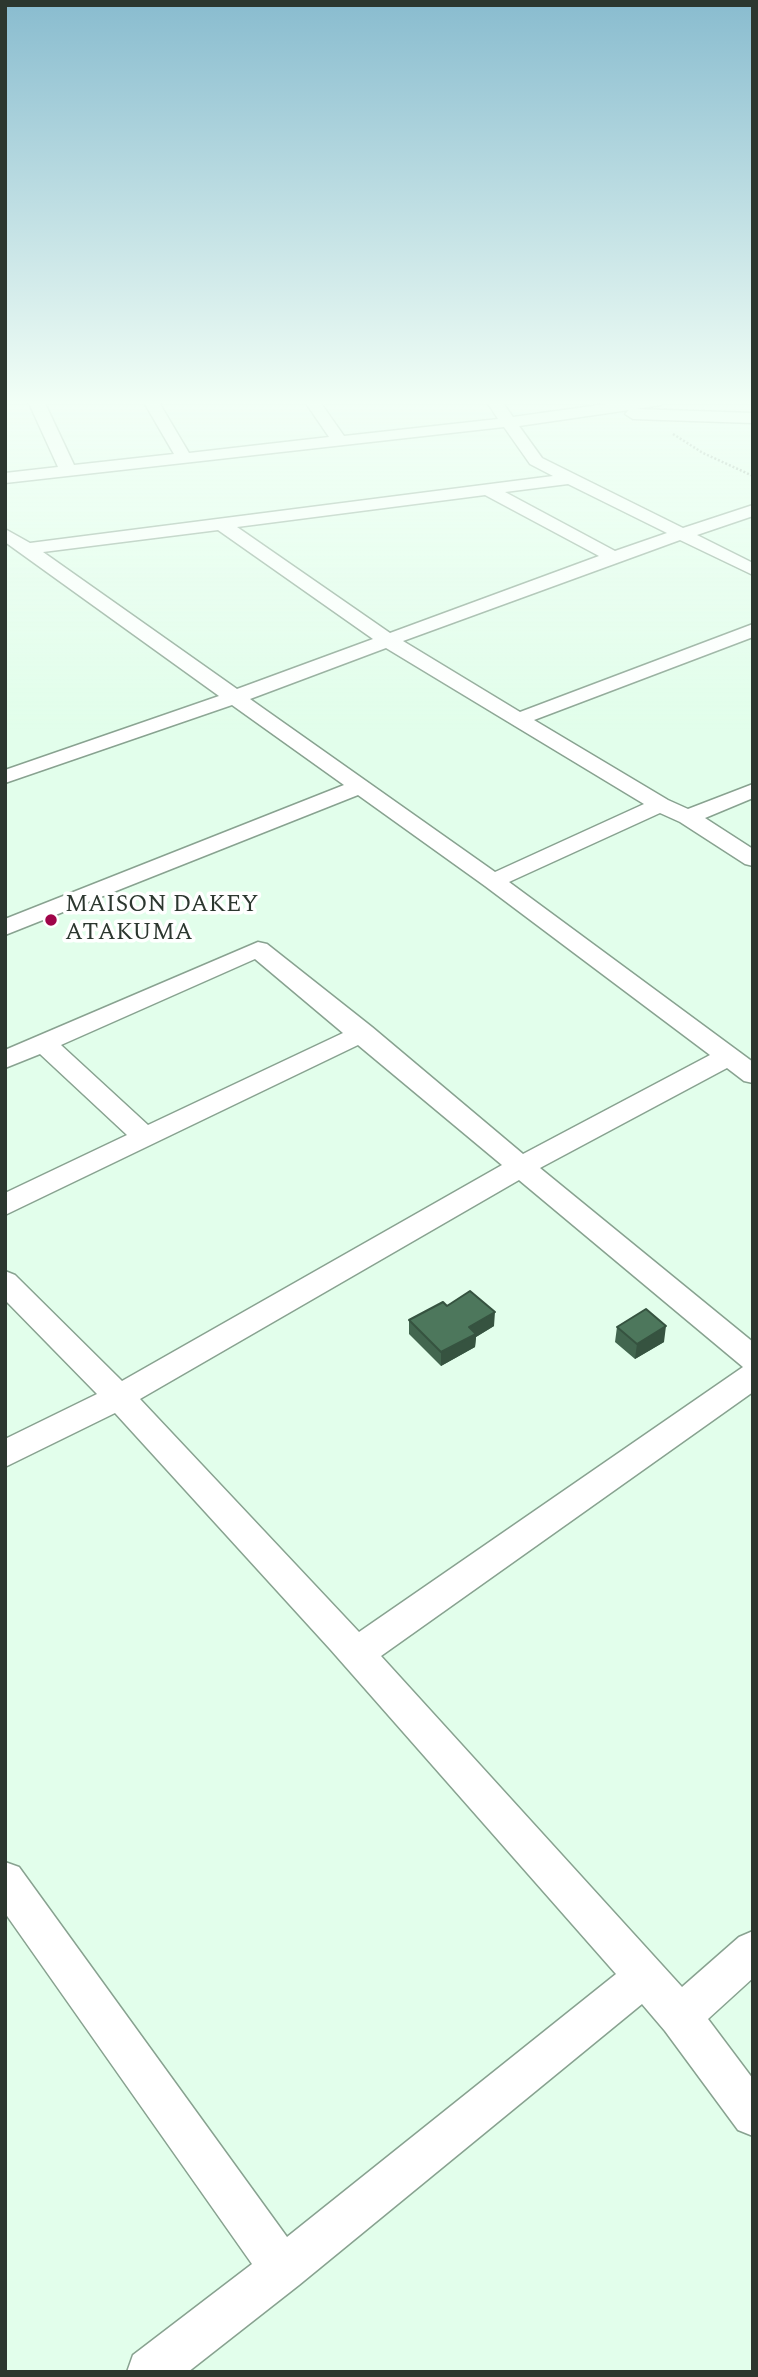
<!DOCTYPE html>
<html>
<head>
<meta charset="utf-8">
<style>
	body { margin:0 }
	#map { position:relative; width:758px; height:2377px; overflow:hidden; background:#e2feeb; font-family:Spectral,serif }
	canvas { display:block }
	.frame { position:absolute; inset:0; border:7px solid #2c372f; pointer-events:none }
</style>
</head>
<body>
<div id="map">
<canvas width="758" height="2377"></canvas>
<div class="frame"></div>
</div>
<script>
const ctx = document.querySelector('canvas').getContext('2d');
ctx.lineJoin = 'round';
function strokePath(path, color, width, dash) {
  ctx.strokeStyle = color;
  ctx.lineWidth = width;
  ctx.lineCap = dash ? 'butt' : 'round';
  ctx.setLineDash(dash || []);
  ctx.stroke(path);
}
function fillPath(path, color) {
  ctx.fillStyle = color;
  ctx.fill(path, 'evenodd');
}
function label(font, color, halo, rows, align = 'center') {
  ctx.font = font + ' Spectral,serif';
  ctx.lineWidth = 7;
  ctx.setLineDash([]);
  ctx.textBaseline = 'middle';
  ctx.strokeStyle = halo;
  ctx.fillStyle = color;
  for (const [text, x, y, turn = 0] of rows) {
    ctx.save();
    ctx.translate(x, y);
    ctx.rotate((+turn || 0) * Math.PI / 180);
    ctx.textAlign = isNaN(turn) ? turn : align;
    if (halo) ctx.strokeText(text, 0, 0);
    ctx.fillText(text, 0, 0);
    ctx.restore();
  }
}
const path = new Path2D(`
	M673,434L703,453L753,476`);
const street = new Path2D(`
	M27,399H43L74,465L174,454L142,399H157L189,453L329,437L303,399H318L344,436L498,419L485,399H500L513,417L642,399H662L664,402L661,405L636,409L753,413V423L633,419L625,414L629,410L519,426L542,458L683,528L753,505V516L697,535L753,563V575L680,540L403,641L520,712L753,624V637L534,720L668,800L688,809L753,784V798L705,818L753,849V866L745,864L680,822L660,813L509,882L753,1062V1083L744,1081L727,1068L540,1168L753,1342V1392L381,1656L682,1987L739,1937L753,1931V1978L708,2019L753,2079V2136L738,2130L665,2031L642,2004L299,2285L188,2372H127L133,2355L252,2264L5,1913V1862L19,1867L287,2237L616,1974L330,1649L115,1413L5,1467V1439L97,1394L5,1300V1271L15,1275L122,1381L502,1165L358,1045L5,1215V1193L127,1135L40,1054L5,1068V1050L258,942L267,944L372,1027L523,1154L710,1055L485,886L358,795L5,935V919L344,785L232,705L5,783V770L219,696L5,542V529L30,543L553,476L530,464L504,427L5,483V473L58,467ZM568,484L667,533L615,551L505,492ZM485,495L599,556L390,633L237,527ZM218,530L373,639L237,689L43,552ZM386,648L644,804L495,872L250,699ZM255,959L343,1033L148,1125L61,1045ZM519,1180L743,1367L359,1632L140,1399Z`);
const wall = new Path2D(`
	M447,1306L494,1326L476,1337L475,1347L441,1366L409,1334V1320Z
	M617,1327L664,1342L635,1359L615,1342Z`);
const shadedWall = new Path2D(`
	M495,1312L494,1326L476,1337L475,1347L441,1366V1352L469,1327Z
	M666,1326L664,1342L635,1359L637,1344Z`);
const building = new Path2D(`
	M470,1291L495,1312L469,1327L476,1334L441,1352L409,1320L443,1302L447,1306Z
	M646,1309L666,1326L637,1344L617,1327Z`);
const markers = [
	[51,920,7,"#9f0549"]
];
const poiNames = [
	["MAISON DAKEY",65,906],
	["ATAKUMA",65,934]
];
strokePath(street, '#88a290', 3);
strokePath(path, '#92a698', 2.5, [2, 2]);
fillPath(street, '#fff');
fillPath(wall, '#42664f');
fillPath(shadedWall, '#365340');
fillPath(building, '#4d775c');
strokePath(building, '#365340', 2);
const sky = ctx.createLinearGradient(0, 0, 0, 732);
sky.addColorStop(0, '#89bccf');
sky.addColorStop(0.55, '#f2fff6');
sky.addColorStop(1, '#f2fff600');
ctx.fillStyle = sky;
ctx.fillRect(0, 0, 758, 732);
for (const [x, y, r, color] of markers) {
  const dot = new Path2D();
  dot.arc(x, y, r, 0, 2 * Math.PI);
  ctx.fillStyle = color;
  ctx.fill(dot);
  strokePath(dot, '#fff', 2.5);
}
label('24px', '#2c372f', '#fff', poiNames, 'left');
</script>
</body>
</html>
